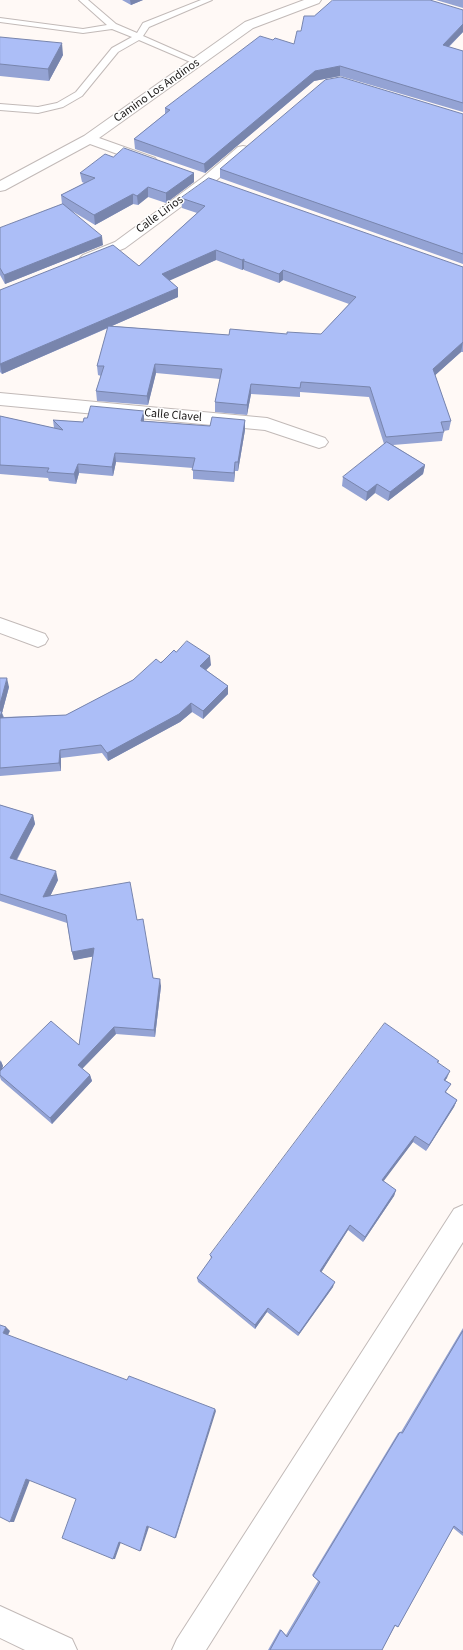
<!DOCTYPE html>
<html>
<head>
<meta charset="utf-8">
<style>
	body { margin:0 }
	canvas { display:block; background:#fff9f6 }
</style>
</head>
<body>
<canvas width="463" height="1650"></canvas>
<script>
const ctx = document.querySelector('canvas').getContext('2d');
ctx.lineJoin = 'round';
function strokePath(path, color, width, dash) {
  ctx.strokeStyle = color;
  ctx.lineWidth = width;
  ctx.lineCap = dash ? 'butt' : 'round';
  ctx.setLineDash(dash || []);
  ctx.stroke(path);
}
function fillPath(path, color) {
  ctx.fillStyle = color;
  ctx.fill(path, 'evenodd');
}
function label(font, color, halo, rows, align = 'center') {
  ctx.font = font + ' "Source Sans 3",sans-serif';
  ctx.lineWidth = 3;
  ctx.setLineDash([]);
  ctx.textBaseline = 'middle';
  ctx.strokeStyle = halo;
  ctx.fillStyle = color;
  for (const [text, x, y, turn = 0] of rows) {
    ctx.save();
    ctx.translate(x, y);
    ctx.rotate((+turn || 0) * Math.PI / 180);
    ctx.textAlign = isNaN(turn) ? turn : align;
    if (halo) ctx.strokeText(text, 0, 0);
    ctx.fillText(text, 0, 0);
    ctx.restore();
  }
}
const lane = new Path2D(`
	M79,0H88L116,24L137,33L143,23L201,0H212L149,27L143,36L202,62L201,64H195L139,40L118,52L82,96L63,107L38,113L0,110V104L38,107L57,103L76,92L112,48L132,37L112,29L83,33L0,22V18L83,29L107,25Z`);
const street = new Path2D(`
	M304,0H321L319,3L253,28L99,138L155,158L157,161L155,164L150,165L145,164L90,144L5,190L0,191V181L84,136L245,22Z
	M243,146L248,147L250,150L248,153L212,184L125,248L93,261L88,263L83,261L80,258L83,255L115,242L202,178L238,147Z
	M0,393L267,418L325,438L328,442L325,446L319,448L265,430L0,405Z
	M0,618L45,634L48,639L45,644L38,647L0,633Z
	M463,1205V1242L206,1650H172L177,1639L454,1209Z
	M0,1606L72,1639L77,1650H25L0,1638Z`);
const wall = new Path2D(`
	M122,0H143L131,5Z
	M436,0H463V8Z
	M463,32L449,47L463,51V112L340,76L314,81L205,173L135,149L134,139L165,114V108L273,40L294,44Z
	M0,37L63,55L49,81L0,76Z
	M463,114V264L220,178V169Z
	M113,157L194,173V182L166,203L148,197L138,205L133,204L95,225L72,211L103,245L5,284L0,275V228L62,204L61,195L84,183L82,182L80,173Z
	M181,198L463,267V352H461L435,375L451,421L449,430L444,431L442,441L393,445L425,465L423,474L388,501L375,493L366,501L342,486L343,477L384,444L369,397L300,392V397L251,394L247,415L215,412V402L220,379L156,373L148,405L97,401L96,391L101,376L98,375L97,366L108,328L2,374L0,372V290L139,266L197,213L182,208ZM216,260L242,270L244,269V270L279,283L283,280L349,304L321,334H287L229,335L112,326L178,297V288L169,280Z
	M144,411V421L210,426L245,420V430L238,471H235L234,482L193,479V468L116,462L113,476L79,473L76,484L49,481L48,478L0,474V416L54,428L53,420L83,422L87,418Z
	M176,652L211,665L206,670L228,686V694L203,719L192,712L180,722L108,761L102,753L61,758V771L0,776V678L9,687L2,713L4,717L66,715L133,680Z
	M0,805L33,815L35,824L17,860L58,880L50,896L137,920L153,978L161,986L155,1037L116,1034L82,1069L90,1075L92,1081L52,1124L1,1080L0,1077V1060L3,1066L2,1069L79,1045L93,956L74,960L72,952L67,923L0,901Z
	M438,1063L447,1078L445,1080L451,1084L446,1092L457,1100L454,1107L426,1151L413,1142L383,1181L396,1190L394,1196L363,1242L348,1230L321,1272L333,1287L298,1336L267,1312L255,1329L198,1282L197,1278L211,1259L210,1255Z
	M463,1328V1536L453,1528L398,1627L395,1626L382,1650H268L280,1629L286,1635L318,1581L312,1575L398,1433L400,1432H401Z`);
const shadedWall = new Path2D(`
	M130,0H143L131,5Z
	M463,24V32L441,54L443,45Z
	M62,43L63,55L49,81L48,69Z
	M340,66V76L314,81L205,173L204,164L315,71Z
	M194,173V182L166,203V193Z
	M148,187V197L138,205L137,196Z
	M133,194V204L95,225L94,215Z
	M102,236L103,245L5,284L4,275Z
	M216,250V260L162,284V274Z
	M244,259V269L242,270V260Z
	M283,270V280L279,283V274Z
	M178,288V297L2,374L0,364Z
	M463,342L461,352L431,379L433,369Z
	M155,364L156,373L148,405L147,396Z
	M251,384V394L247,415V405Z
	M144,411V420L142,431L141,421Z
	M245,420V430L238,471V462Z
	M115,453L116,462L113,476L112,467Z
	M235,462V471L234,482V473Z
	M78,464L79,473L76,484L74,474Z
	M425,465L423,474L388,501L390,492Z
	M377,484L375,493L366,501L367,492Z
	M210,656L211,665L201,675L200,666Z
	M7,678L9,687L2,713L4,720L0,718V704Z
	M228,686V694L203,719V711Z
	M191,703L192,712L180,722L108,761L107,753Z
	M60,750L61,758V771L59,763Z
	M33,815L35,824L13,866L10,858Z
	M56,871L58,880L46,905L43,897Z
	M94,948L96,956L74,960L72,952Z
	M160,979L161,986L155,1037L154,1030Z
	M114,1027L116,1034L80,1071L78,1065Z
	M1,1061L3,1066L0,1074V1062Z
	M450,1071L447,1078L441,1086L444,1080Z
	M90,1075L92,1081L52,1124L50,1118Z
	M457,1100L454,1107L426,1151L429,1145Z
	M415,1136L413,1142L380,1186L382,1180Z
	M396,1190L394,1196L363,1242L365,1237Z
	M350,1225L348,1230L319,1276L320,1271Z
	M335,1282L333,1287L298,1336L299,1333Z
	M268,1308L267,1312L255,1329V1325Z
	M6,1327L10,1331L7,1337L3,1333Z
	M215,1409L216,1411L176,1538H175Z
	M26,1479L30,1480L14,1522H10Z
	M147,1526L149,1527L141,1551H140Z
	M119,1542H121L115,1559H113Z`);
const building = new Path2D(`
	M333,0H430L463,10V24L443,45L463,51V103L340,66L315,71L204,164L134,139L170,110L165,108L260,36L273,40L275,38L294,44L297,31H301L304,16H314Z
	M0,37L62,43L48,69L0,64Z
	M341,77L463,114V254L220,169L325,80Z
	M124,148L194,173L166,193L148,187L137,196L133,194L94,215L61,195L95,178L80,173L105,154L113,157Z
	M209,178L463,267V342L433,369L451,421L441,422L444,432L386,437L370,387L301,382L300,388L251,384L247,405L215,402L222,369L155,364L147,396L96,391L104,366H97L108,326L229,335L230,329L287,334V332L321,334L356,297L283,270L279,274L244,261V259L242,260L216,250L162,274L178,288L0,364V290L113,245L139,266L205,206L181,198Z
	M63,204L102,236L4,275L0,268V228Z
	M91,406L144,411L141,421L210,426L212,417L245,420L238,462H235L234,473L192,470L195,458L115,453L112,467L78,464L74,474L47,472L49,468L0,465V416L63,430L53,420L83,422L84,418H87Z
	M387,442L425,465L390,492L377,484L367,492L343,477Z
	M187,641L210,656L200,666L228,686L203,711L191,703L179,714L107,753L101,745L60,750L59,763L0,768V718L66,715L133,680L156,659L161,663L174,650L176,652Z
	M0,678H7L0,704Z
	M0,711H2L0,717Z
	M0,805L33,815L10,858L56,871L43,897L130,882L137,920L143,919L153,978L160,979L154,1030L114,1027L78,1065L90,1075L50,1118L0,1075V1071L51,1021L79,1045L94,948L72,952L66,915L0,894Z
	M385,1023L439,1061L437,1062L450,1071L444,1080L451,1084L445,1092L457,1100L429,1145L415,1136L382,1180L396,1190L365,1237L350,1225L320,1271L335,1282L299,1333L268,1308L255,1325L197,1278L212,1257L210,1255Z
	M0,1325L6,1327L3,1333L127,1380L129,1376L215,1409L175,1538L147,1526L140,1551L119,1542L113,1559L62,1538L76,1499L26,1479L10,1522L0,1517Z
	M463,1331V1533L454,1526L398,1627L395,1625L382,1650H270L281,1630L287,1637L320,1582L313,1576L400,1432L402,1433Z`);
const farStreetnames = [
	["Camino Los Andinos",157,91,-35],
	["Calle Lirios",160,215,-36],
	["Calle Clavel",173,416,5]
];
strokePath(lane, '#c2bab8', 2);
strokePath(street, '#c2bab8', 2);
fillPath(lane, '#fff');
fillPath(street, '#fff');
fillPath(wall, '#94a3d4');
fillPath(shadedWall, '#7885ad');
fillPath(building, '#acbef7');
strokePath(building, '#7885ad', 1);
label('12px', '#1b1918', '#fff', farStreetnames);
</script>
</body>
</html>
